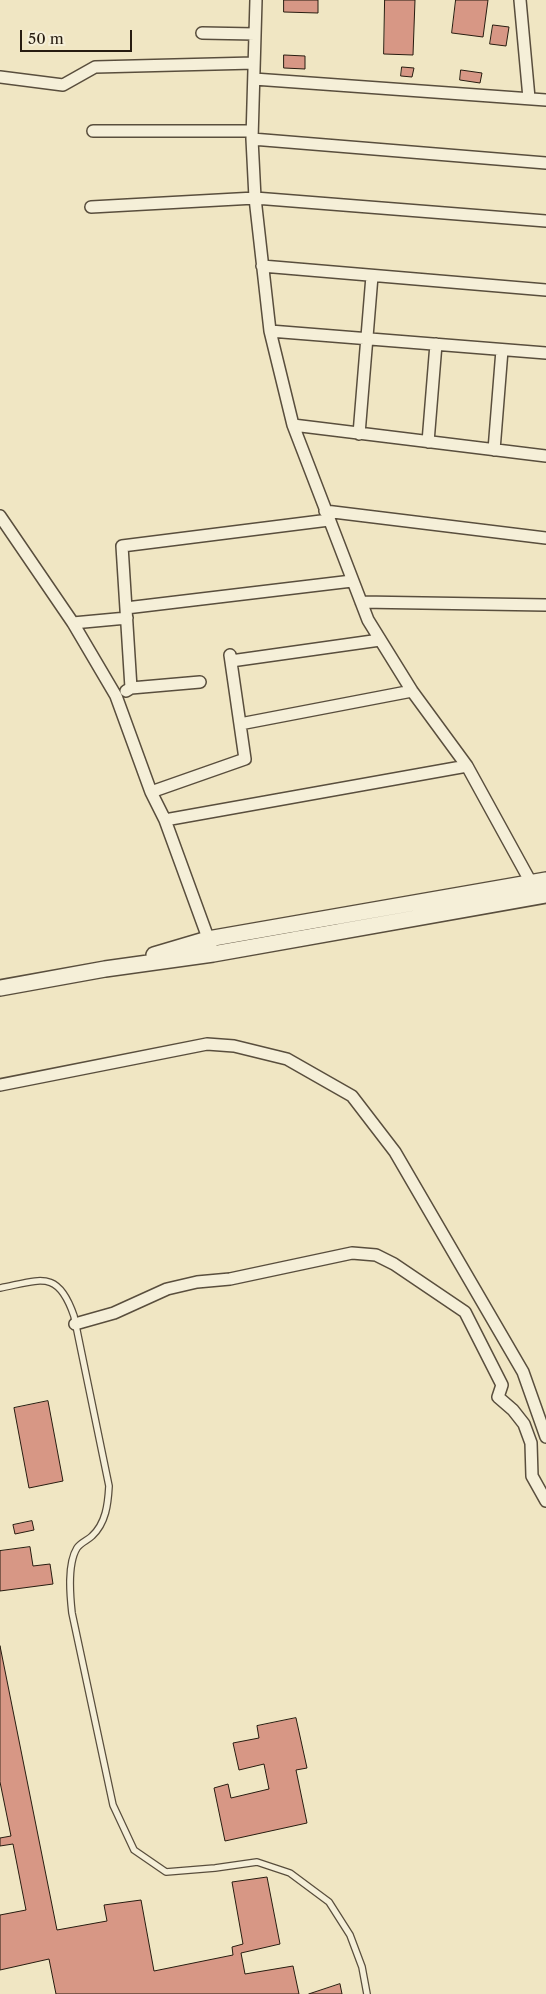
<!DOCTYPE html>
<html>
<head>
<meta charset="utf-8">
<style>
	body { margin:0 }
	#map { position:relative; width:546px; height:1994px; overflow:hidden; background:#f0e6c3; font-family:"Libre Caslon Text",serif }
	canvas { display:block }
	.scale { position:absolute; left:20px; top:30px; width:112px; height:22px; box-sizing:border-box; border:2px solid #271c10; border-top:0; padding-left:6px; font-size:15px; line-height:18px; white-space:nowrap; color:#271c10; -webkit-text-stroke:4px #f5efd8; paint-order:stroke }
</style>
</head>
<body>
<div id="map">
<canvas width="546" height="1994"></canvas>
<div class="scale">50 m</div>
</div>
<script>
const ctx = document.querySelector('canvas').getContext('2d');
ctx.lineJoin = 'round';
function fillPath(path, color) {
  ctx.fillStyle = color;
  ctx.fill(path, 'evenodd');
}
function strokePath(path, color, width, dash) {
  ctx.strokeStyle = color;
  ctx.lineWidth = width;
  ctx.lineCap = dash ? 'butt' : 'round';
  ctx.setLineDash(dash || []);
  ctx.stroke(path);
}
const building = new Path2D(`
	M284,0H318V13L284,12Z
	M385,0H415L413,55L384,54Z
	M456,0H488L483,37L452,33Z
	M493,25L509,27L506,46L490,44Z
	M284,55L305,56V69L284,68Z
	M402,67L414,68L412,77L401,76Z
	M461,70L482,73L480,83L460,80Z
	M48,1401L63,1481L29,1488L14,1408Z
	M32,1521L34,1530L15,1534L13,1525Z
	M30,1547L33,1566L50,1564L53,1584L0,1591V1551Z
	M0,1646L57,1930L107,1921L104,1905L141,1900L154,1971L233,1955L232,1947L243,1944L232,1882L267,1877L280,1944L241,1953L245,1974L293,1966L299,1994H56L49,1959L0,1970V1915L26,1910L13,1844L0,1846V1838L11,1836L0,1782Z
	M296,1718L307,1768L296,1770L307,1823L225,1841L214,1788L228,1784L231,1798L269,1789L264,1764L239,1770L233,1743L259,1738L257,1726Z
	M340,1984L342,1994H309Z`);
const service = new Path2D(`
	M0,1288C41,1280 58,1269 74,1316L109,1486C108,1504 106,1523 92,1536C88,1540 80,1543 77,1548C67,1564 70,1595 72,1613L113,1805L134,1850L166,1872L215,1868L257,1862L290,1873L329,1902L350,1935L362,1967L367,1994`);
const minor = new Path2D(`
	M256,0L252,139L255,198L270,331L293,425L368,620L412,691L467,766L534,888
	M520,0L529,98
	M202,33L255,34
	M0,77L63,85L95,67L254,63
	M254,79L546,100
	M93,131H252
	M252,139L546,163
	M91,207L255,198L546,221
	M262,266L546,290
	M270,331L546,353
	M293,425L546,456
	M359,434L372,276
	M428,442L436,344
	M494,450L502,350
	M325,511L546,538
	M0,516L73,623L116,696L151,792L165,820L211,946
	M361,602L546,605
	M126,608L352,581
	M73,623L127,618
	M231,661L380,640
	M131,688L122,546L329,520
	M126,691L131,688L200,682
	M240,724L412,691
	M151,792L245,759L230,655
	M165,820L467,766
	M0,1085L207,1044L234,1046L287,1059L352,1096L395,1152L523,1372L546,1437
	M75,1324L114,1313L167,1289L197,1282L230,1279L352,1253L376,1255L394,1264L465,1312L502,1385L498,1397L513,1410L524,1424L531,1443L532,1476L546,1501`);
const tertiary = new Path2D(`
	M154,955L208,939L546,880
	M0,988L105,969L213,954L546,895`);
fillPath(building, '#d79785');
strokePath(building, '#271c10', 1);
strokePath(service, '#594e3d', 8);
strokePath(minor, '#594e3d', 14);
strokePath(tertiary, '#594e3d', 18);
strokePath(service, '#f5efd8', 5.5);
strokePath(minor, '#f5efd8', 11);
strokePath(tertiary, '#f5efd8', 15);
</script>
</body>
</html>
